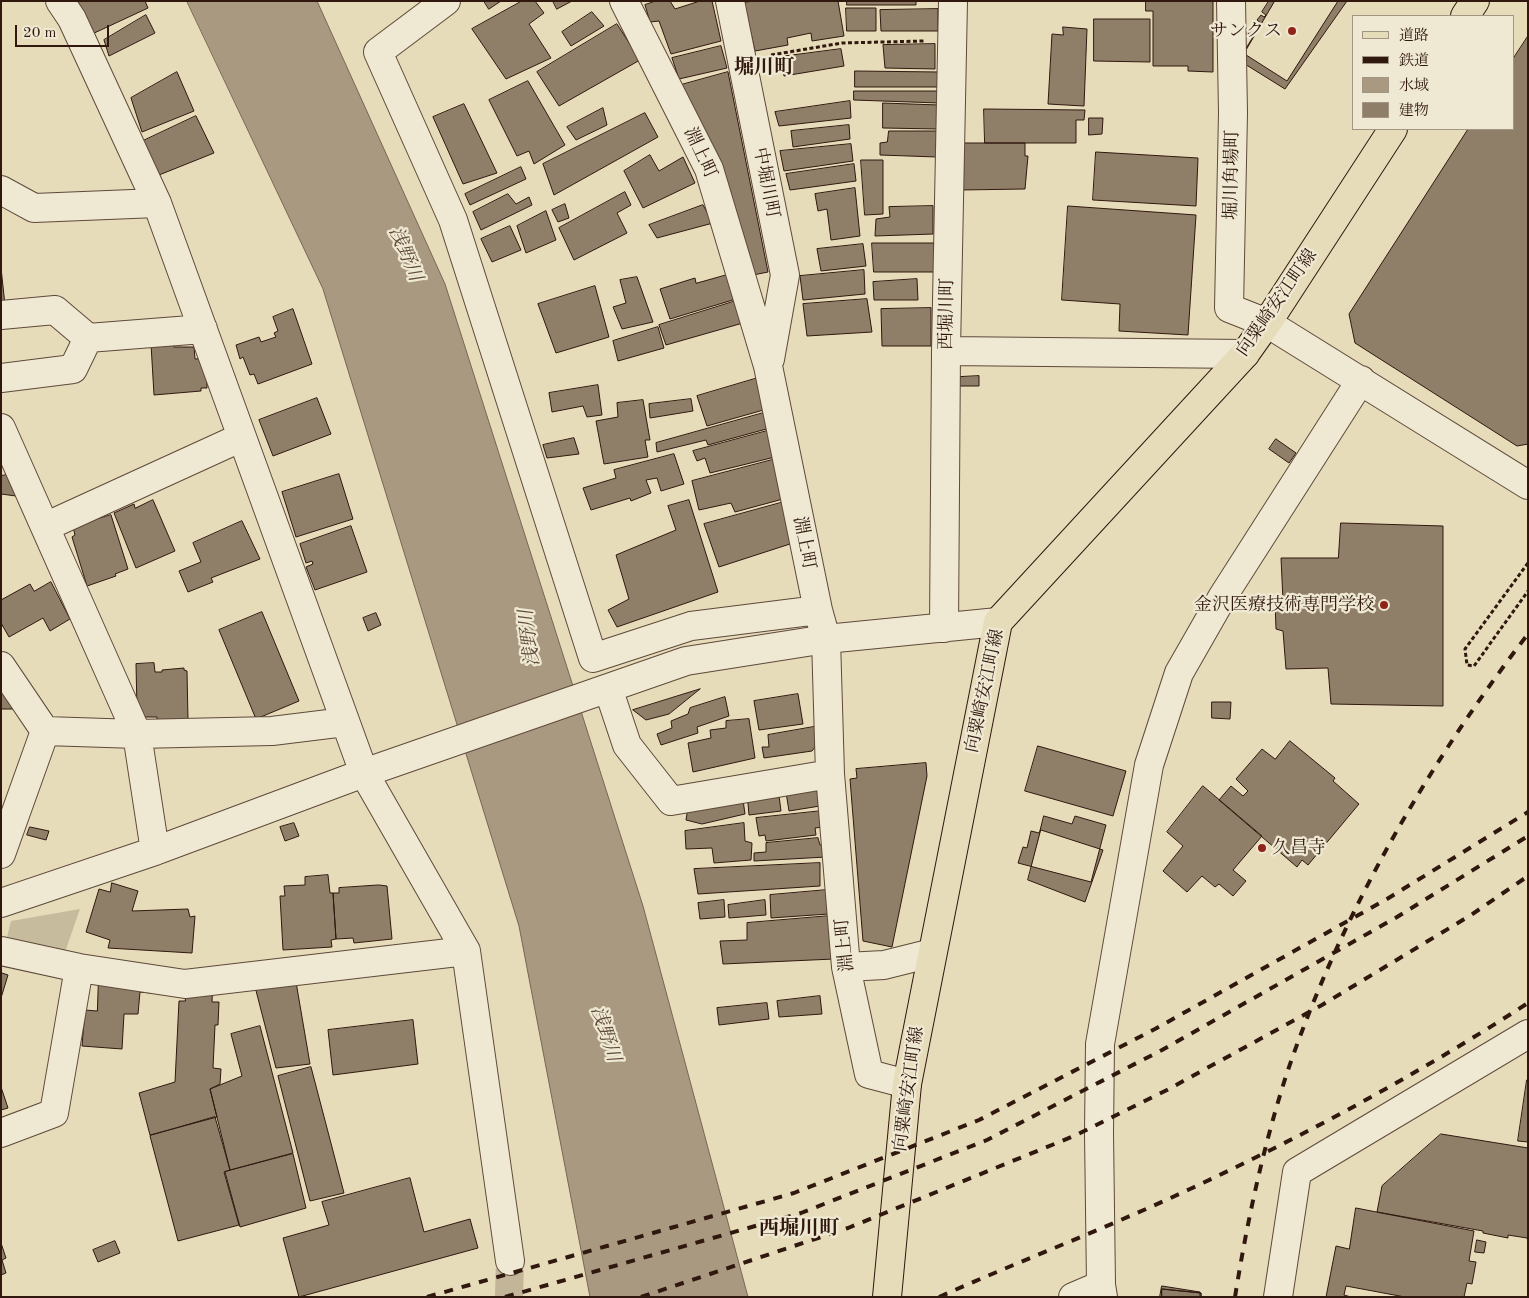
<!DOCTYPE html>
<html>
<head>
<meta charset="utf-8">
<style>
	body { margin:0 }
	#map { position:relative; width:1529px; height:1298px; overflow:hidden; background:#e6dcba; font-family:"Old Standard TT","Noto Serif JP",serif }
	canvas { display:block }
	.frame { position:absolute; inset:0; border:2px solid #30180f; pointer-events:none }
	.legend { position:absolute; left:1352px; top:15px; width:162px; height:115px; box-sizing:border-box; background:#efe8d2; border:1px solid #a39584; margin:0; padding:6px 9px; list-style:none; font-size:15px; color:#30180f }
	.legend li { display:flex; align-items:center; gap:10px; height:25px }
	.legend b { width:25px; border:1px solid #a39584 }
	.scale { position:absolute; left:15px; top:25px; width:94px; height:22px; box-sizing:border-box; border:2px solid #30180f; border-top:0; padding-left:6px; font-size:15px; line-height:18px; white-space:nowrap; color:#30180f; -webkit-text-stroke:4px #efe8d2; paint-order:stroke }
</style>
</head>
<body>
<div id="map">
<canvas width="1529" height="1298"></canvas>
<div class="frame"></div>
<ul class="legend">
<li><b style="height:6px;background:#e6dcba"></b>道路</li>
<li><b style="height:6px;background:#30180f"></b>鉄道</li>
<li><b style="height:14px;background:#a89980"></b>水域</li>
<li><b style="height:14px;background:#8f7e68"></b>建物</li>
</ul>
<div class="scale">20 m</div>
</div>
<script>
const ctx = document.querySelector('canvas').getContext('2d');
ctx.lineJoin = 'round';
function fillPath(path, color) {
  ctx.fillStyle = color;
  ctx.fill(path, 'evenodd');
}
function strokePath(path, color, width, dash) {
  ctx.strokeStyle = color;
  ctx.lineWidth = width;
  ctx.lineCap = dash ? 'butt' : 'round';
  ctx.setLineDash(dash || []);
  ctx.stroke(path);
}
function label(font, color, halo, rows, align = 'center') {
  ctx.font = font + ' "Old Standard TT","Noto Serif JP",serif';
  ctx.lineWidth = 4.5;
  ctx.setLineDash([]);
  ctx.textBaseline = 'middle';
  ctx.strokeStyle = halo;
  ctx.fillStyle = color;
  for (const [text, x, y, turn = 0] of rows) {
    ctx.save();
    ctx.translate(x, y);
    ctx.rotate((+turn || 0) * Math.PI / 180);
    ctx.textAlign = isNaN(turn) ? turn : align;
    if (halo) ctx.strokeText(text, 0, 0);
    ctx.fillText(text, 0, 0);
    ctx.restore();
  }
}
const green = new Path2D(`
	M80,909L65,952L7,937L11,921Z`);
const water = new Path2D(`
	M187,1H317L445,284L643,906L748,1297H590L519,926L323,289Z`);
const building = new Path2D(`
	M74,1H145L148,8L90,35Z
	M484,1H501L489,9Z
	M522,1H535L544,13L529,24L551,58L506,79L472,29Z
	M553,1H572L557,9Z
	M656,1H670L675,9L700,1H712L721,41L671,54L659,21L650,22L645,5Z
	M753,1H838L844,36L812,41L811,33L787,38L788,45L755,51L744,3Z
	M847,1H916V5H847Z
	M1146,1H1213V72L1188,71V66H1153V11H1146Z
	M1269,1H1338L1287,81L1243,53L1253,37L1248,34L1255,23L1259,25L1261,23L1257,20L1261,15L1264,17L1266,15L1262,12Z
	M1275,1H1347L1285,89L1240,61Z
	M846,8H876V31H847Z
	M938,9V31H881L880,10Z
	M592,12L604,26L571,46L562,32Z
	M146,15L155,33L109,56L104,40Z
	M1094,19H1150V62L1094,61Z
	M617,24L640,60L559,106L537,72Z
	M1063,27L1087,29L1084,106L1048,104L1052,34L1063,35Z
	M1528,36V444L1517,446L1355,343L1349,314L1468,129H1513V59Z
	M935,44V69L885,68L883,45Z
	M721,46L727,68L679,79L672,58Z
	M841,49L844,66L784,76L780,57Z
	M855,71L939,72L940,87H855Z
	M177,72L194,111L142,132L131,98Z
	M728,72L768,272L753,275L681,85Z
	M528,81L565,145L534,164L529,151L517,156L489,100Z
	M854,91H939V103L854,100Z
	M850,101L851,118L779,126L775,112Z
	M883,103L939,105L938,129L883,128Z
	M464,104L497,173L463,184L433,117Z
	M603,108L607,125L576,140L567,127Z
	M984,109L1085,110L1084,120H1076V143H985Z
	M645,113L658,137L554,195L543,164Z
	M196,116L214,153L154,177L143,141Z
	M1089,118H1103L1102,134L1089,135Z
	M849,125L850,139L793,147L791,131Z
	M889,131H938L937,157L880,155V143L887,142Z
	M961,143H1025V156H1028L1025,189L961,190Z
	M851,144L853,161L784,171L780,151Z
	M1096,152L1198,158L1196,206L1093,200Z
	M650,155L659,171L683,157L695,183L643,208L624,171Z
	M861,160H883V214L865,215Z
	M854,164L856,181L790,190L786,174Z
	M521,167L526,179L470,205L465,194Z
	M855,188L860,236L831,240L827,209L818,211L815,194Z
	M625,192L631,205L617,213L627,233L574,260L559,228Z
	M508,194L516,204L529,197L532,205L481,230L473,212Z
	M565,204L569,218L558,222L552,210Z
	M703,205L713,223L657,238L649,225Z
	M933,206V234L875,236L876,219L890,217L889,207Z
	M1068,206L1196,215L1188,335L1119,331L1120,304L1062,300Z
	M546,211L556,240L526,253L517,226Z
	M510,226L521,250L492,262L481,239Z
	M872,243H934V272H874Z
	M863,244L866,266L821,271L817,249Z
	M1,268L5,305L1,306Z
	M864,270L865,294L803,300L800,276Z
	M727,275L736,299L670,319L660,289L695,278L696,283Z
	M637,277L653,322L622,329L613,307L626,303L620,280Z
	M917,279L918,300H874L873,282Z
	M595,286L609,337L556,353L538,304Z
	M867,299L872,332L807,336L803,304Z
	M736,301L743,323L666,345L659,325Z
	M931,308V346H882L881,309Z
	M293,309L312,364L258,384L254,374L250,375L243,357L240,359L236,345L259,337L261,342L276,337L274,333L278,331L273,317Z
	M658,327L664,348L618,361L613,341Z
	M173,340L174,347H194L195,359L209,358L215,381H207V388H201V391L154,395L151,344Z
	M979,376V386H959L960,377Z
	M758,378L767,409L707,426L697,396Z
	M598,385L602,415L587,417L583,406L552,412L549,393Z
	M317,398L331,434L273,456L259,420Z
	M691,399L693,411L650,418L649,404Z
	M643,400L650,440H645L648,457L604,464L596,421L618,417L617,403Z
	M767,412L770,428L708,445L706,440L657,452L656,443Z
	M767,431L775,457L710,473L705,458L697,461L693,451Z
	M574,438L579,454L547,458L543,445Z
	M1276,439L1296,453L1289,463L1269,449Z
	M674,454L684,484L661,491L657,478L646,480L651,493L631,501L630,498L591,510L583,488L616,478L614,470Z
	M776,459L783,499L735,512L731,503L699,510L692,481Z
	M339,474L353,519L296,537L282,492Z
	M7,475L16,496L1,494V476Z
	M153,500L175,551L136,568L114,513L134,504L135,508Z
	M689,500L718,592L617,627L608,610L629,599L616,555L676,530L668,506Z
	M784,502L793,543L719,567L704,524Z
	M111,515L128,569L115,574L116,576L87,586L72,537L75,535L73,527Z
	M242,521L260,559L211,578L213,582L188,592L179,571L201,562L193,543Z
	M1341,523L1443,526V706L1331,704L1328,668L1286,669L1283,631L1276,629L1275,602L1283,601L1281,558H1338Z
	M351,526L367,572L315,590L306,567L313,564L312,561L306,563L300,544Z
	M51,582L70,619L50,631L43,618L9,637L1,623V600L30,584L34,591Z
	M262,612L299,701L256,719L219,630Z
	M376,613L381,625L368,631L363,618Z
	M154,663L155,672H162V670L184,668V670L187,671L188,720L157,722V717H143L142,710H137L136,664Z
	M1,681L16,709H1Z
	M700,689L669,714L646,720L633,710Z
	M798,694L803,724L759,730L754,701Z
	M725,697L729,716L697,727L698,733L661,745L657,734L672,728L671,721L688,714L690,708Z
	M1212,702H1231L1230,719L1212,718Z
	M749,719L755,758L693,772L688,743L711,738L710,730L726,728V721Z
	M819,726V742L812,751L764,758L762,747H769L768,735Z
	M1290,741L1335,778L1333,781L1359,804L1308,865L1302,860L1297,867L1219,800L1231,786L1243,796L1248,791L1236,779L1262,749L1275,759Z
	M1038,746L1126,771L1113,816L1025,791Z
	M926,763L927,776L892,947L863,941L850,779L857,778L856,769Z
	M815,780L820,806L789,811L785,786Z
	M1203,786L1262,836L1233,870L1246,881L1233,896L1219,884L1215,887L1202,876L1187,892L1163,871L1183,846L1167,832Z
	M778,788L781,811L749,815L747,792Z
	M742,793L745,814L702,824L686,820L689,801Z
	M822,811L824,827L815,828L816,835L766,841L765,835L759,836L756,818Z
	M1044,816L1072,824L1075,816L1106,825L1091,882L1018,863L1023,847L1027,848L1031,831L1039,833Z
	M294,823L299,836L285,841L280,827Z
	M744,823L745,841L752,843L751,860L714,863L712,848L686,849L685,831Z
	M30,827L49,831L46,840L27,835Z
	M1041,830L1103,850L1085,902L1028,880Z
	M818,838L820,845H825L826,857L754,861V853L766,852V843Z
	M820,863V886L698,894L694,869Z
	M328,875L330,893H333L336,939L331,940L332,947L283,950L280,896H285L284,886L305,885V877Z
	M112,883L138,891L132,911L188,909L190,917L195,916L192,953L108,948L110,940L86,932L99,889L110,892Z
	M379,885L387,886L392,939L354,943L353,938L336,939L333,893H339V888Z
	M827,890L828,914L771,918L770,895Z
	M724,900L725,917L700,919L698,903Z
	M765,900L766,915L729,918L728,905Z
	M830,916L834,959L723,964L720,941L747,940V923Z
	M2,973L8,975L1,998V976Z
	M99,975L152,978L151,993L140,992L138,1014H124L122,1049L82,1046L85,1010L97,1011Z
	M295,976L310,1064L276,1068L253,979Z
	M185,977L213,978L212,1002H219L218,1025H215L213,1068L221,1069L220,1084L210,1089L217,1117L150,1135L139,1093L175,1082L179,1001H185Z
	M820,996L822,1014L779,1017L777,1001Z
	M767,1003L769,1019L719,1025L717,1008Z
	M413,1020L418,1064L333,1075L328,1030Z
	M260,1026L293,1153L230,1170L210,1089L242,1076L231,1034Z
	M311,1067L344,1193L310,1201L278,1076Z
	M1527,1080H1528V1142L1518,1141Z
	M1,1087L8,1108L1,1110Z
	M215,1117L230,1170L224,1172L239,1225L178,1241L150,1136Z
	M1441,1134L1528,1148V1241L1527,1238L1508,1235V1238L1483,1233V1231L1377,1212L1382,1186Z
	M293,1154L306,1208L240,1227L225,1172Z
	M410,1178L424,1232L470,1219L478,1248L299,1297L283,1238L329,1225L322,1202Z
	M1356,1208L1474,1231L1469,1261L1476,1262L1472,1284L1467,1283L1464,1297H1405L1346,1286L1344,1295L1351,1297H1326L1336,1246L1349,1249Z
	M1477,1240L1486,1242L1484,1253L1475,1252Z
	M115,1241L120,1253L98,1262L93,1250Z
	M1,1243L6,1258L2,1260L6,1273L1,1275Z
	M1162,1286L1200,1292V1297H1160Z
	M1162,1289L1201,1293V1297H1162Z
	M1162,1289L1201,1293V1297H1162Z`);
const minorTunnel = new Path2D(`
	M509,1297L510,1261`);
const path = new Path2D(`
	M771,55L842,43L924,41
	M1528,563L1465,649L1467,665L1474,666L1528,591`);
const minor = new Path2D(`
	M60,1L72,19L157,203L364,773L466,951L510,1261
	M446,1L378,52L453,220L593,658L691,626L818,610
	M624,1L709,169L768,366L818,610L826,639L830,774L846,967L869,1074L907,1084
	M730,1L785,275L770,359
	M1231,1L1233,113L1229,308L1267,323L1528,485
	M1,190L34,208L157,203
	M1,315L55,310L88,338
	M946,351L1245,354
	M1,378L73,369L88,338L203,329
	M1,428L137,734L155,851
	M45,527L242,437
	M944,628L946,351L953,1
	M1,666L45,731L137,734L272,731L345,722
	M608,688L627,745L671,801L830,774
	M1,854L45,731
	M1,903L155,851L364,773L686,661L826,639L998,622
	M1,951L79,968L185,984L466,951
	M846,967L884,965L932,953
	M1,1133L54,1113L79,968
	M1073,1297L1101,1285
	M1103,1297L1101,1285L1099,1133L1100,1044L1149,765L1179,673L1223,596L1361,380
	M1278,1297L1297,1172L1528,1034`);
const major = new Path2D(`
	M1465,16L1475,1
	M887,1297L907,1084L998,622L1245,354L1267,323L1393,129`);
const rail = new Path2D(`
	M427,1297L794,1193L979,1120L1155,1029L1387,899L1528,812
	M505,1297L801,1213L987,1140L1162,1050L1397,917L1528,836
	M641,1297L848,1228L1074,1136L1167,1090L1322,1005L1471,915L1528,876
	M939,1297C1022,1260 1107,1228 1190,1189C1306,1135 1420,1073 1528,1003
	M1235,1297C1247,1222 1263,1148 1286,1076C1339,918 1427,765 1528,634`);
const markers = [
	[1292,31,5,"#8f2418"],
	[1384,605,5,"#8f2418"],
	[1262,848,5,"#8f2418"]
];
const poiNames = [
	["サンクス",1282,31],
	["金沢医療技術専門学校",1374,605],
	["久昌寺",1272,848,"left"]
];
const streetNames = [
	["淵上町",700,153,65],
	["堀川角場町",1232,175,-89],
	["中堀川町",766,183,79],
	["向粟崎安江町線",1277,303,-55],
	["西堀川町",947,314,-89],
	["淵上町",804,543,79],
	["向粟崎安江町線",985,691,-78],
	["淵上町",845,945,-96],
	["向粟崎安江町線",909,1089,-82]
];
const waterNames = [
	["浅野川",405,254,67],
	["浅野川",530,638,-97],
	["浅野川",605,1034,72]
];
const quarterNames = [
	["堀川町",764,68],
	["西堀川町",799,1229]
];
fillPath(green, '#c7bb9d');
fillPath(water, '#a89980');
strokePath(water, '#786553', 1);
fillPath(building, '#8f7e68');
strokePath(building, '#30180f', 1);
strokePath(minorTunnel, '#c2b598', 28, [28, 14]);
strokePath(minor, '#5e493a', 30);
strokePath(major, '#30180f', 30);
strokePath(path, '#30180f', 3, [4, 2.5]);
strokePath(minor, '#efe8d2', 28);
strokePath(major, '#e6dcba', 28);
strokePath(rail, '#30180f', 4, [9, 9]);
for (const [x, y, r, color] of markers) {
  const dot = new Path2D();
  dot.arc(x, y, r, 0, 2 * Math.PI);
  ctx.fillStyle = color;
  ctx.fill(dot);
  strokePath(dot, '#efe8d2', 2);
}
label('18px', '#30180f', '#efe8d2', poiNames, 'right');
label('18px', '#30180f', '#efe8d2', streetNames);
label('italic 19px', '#604c3c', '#efe8d2', waterNames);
label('bold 20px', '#30180f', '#efe8d2', quarterNames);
</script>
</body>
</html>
